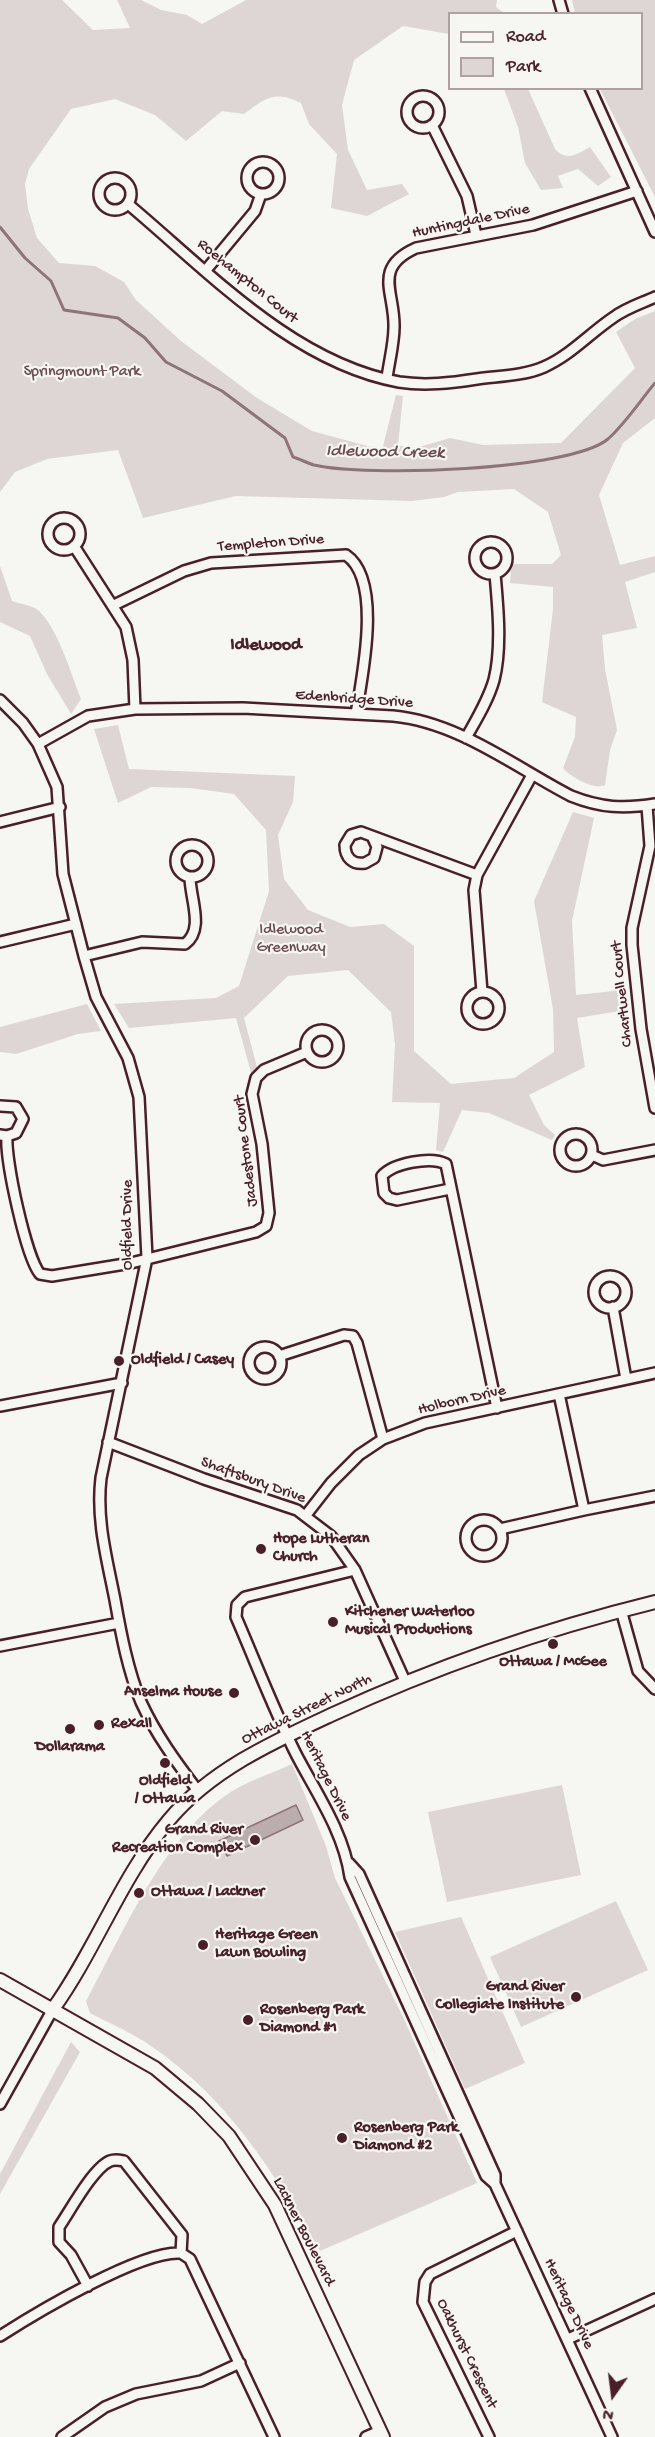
<!DOCTYPE html>
<html>
<head>
<meta charset="utf-8">
<style>
	body { margin:0 }
	#map { position:relative; width:655px; height:2437px; overflow:hidden; background:#f6f6f2; font-family:"Gochi Hand",sans-serif }
	canvas { display:block }
	.legend { position:absolute; left:448px; top:12px; width:195px; height:78px; box-sizing:border-box; background:#f6f6f2; border:2px solid #b1a0a2; margin:0; padding:8px 10px; list-style:none; font-size:18px; color:#4a1f2b }
	.legend li { display:flex; align-items:center; gap:12px; height:30px }
	.legend b { width:30px; border:2px solid #b1a0a2 }
	.north { position:absolute; left:583px; top:2365px; width:60px; height:60px; -webkit-text-stroke:4px #f6f6f2; paint-order:stroke; rotate:194deg; font-size:16px; font-weight:700; line-height:24px; text-align:center; color:#4a1f2b }
	.north::after { content:''; display:block; margin:auto; width:21px; height:27px; background:#4a1f2b; clip-path:polygon(50% 0,100% 100%,50% 72%,0 100%) }
</style>
</head>
<body>
<div id="map">
<canvas width="655" height="2437"></canvas>
<ul class="legend">
<li><b style="height:8px;background:#f6f6f2"></b>Road</li>
<li><b style="height:16px;background:#ddd6d5"></b>Park</li>
</ul>
<div class="north">N</div>
</div>
<script>
const ctx = document.querySelector('canvas').getContext('2d');
ctx.lineJoin = 'round';
function fillPath(path, color) {
  ctx.fillStyle = color;
  ctx.fill(path, 'evenodd');
}
function strokePath(path, color, width, dash) {
  ctx.strokeStyle = color;
  ctx.lineWidth = width;
  ctx.lineCap = dash ? 'butt' : 'round';
  ctx.setLineDash(dash || []);
  ctx.stroke(path);
}
function label(font, color, halo, rows, align = 'center') {
  ctx.font = font + ' "Gochi Hand",sans-serif';
  ctx.lineWidth = 4.5;
  ctx.setLineDash([]);
  ctx.textBaseline = 'middle';
  ctx.strokeStyle = halo;
  ctx.fillStyle = color;
  for (const [text, x, y, turn = 0] of rows) {
    ctx.save();
    ctx.translate(x, y);
    ctx.rotate((+turn || 0) * Math.PI / 180);
    ctx.textAlign = isNaN(turn) ? turn : align;
    if (halo) ctx.strokeText(text, 0, 0);
    ctx.fillText(text, 0, 0);
    ctx.restore();
  }
}
const green = new Path2D(`
	M0,0H62L93,30L130,28L117,0H141L161,10L187,15L202,24L246,0H497L496,7L504,13L450,14L449,34L403,26L354,60L342,105L348,150L367,190L402,184L409,194L367,216L331,208L337,154L309,124L301,103C274,90 266,98 244,114L222,111L186,141L155,115L115,99L71,109L29,169L25,184L28,209L37,238L59,263L95,266L124,282L136,300L181,341L257,398L312,431L382,450L396,395L403,396L398,445L412,449L450,438L483,445L561,443L635,368L616,332L635,319L655,311V418L623,443L599,495L620,565L655,556V572L625,582L637,628L602,635L605,669L617,730L610,750L605,785C595,791 569,776 563,768L575,737L576,717L542,702L553,609V587L510,583L511,564H552L561,555L548,512L514,489L458,492L444,497L412,501L236,496L143,518L118,450L47,459L15,472L0,492Z
	M572,0H655V197L600,89L642,88V14L575,13Z
	M504,89H528L555,149C567,162 577,154 590,147L611,177L598,186L578,169L558,176L563,188L541,190L525,163L518,127Z
	M0,566L12,601C19,604 32,605 38,610C58,628 71,674 81,699L71,714L47,674L30,636L0,622Z
	M118,725L129,769L295,776L293,802L278,835L284,879L308,910L350,927L384,924L414,946V1051L451,1084L514,1078L554,1052L553,1009L534,901L573,812L594,818L572,921L576,995L624,990L626,1010L577,1018L585,1067L529,1095L544,1125L555,1135L552,1140L489,1113L462,1110L443,1152L436,1150L440,1103L392,1102L395,1044L391,1012L348,970L288,976L244,1018L258,1071L252,1076L236,1018L129,1028L114,1004L216,998L239,986L269,891L266,830L234,794L190,788L151,787L118,803L94,729Z
	M87,1004L101,1031L78,1034L16,1054L0,1052V1027Z
	M292,1764L326,1846L335,1878L403,2017L477,2183L320,2251C272,2171 230,2100 151,2046C133,2033 110,2024 90,2013L86,2001C123,1934 161,1841 225,1796C244,1782 271,1774 292,1764Z
	M562,1785L581,1875L447,1902L428,1812Z
	M616,1901L648,1970L521,2027L490,1957Z
	M461,1917L525,2063L465,2089L395,1932Z
	M71,2042L80,2052L0,2194V2174Z`);
const water = new Path2D(`
	M296,1805L303,1820L227,1856L219,1841Z`);
const stream = new Path2D(`
	M0,227L25,258L51,281L64,310L118,318L145,338L166,362L222,391L285,438L293,457C300,459 307,463 314,465C364,477 570,471 608,439C625,424 640,401 655,383`);
const minor = new Path2D(`
	M559,0L563,14
	M590,88L655,232
	M407 112a16 16 0 1 1 32 0a16 16 0 1 1-32 0Z
	M432,125L467,196L476,235
	M247 178a16 16 0 1 1 32 0a16 16 0 1 1-32 0Z
	M99 194a16 16 0 1 1 32 0a16 16 0 1 1-32 0Z
	M128,204C208,271 293,363 399,382C425,386 451,383 477,379C499,376 523,376 544,367C571,355 590,333 614,317C626,308 642,303 655,297
	M206,270L255,211L261,194
	M387,378C389,362 394,344 394,327C395,292 372,268 416,248L533,225L637,191
	M48 534a16 16 0 1 1 32 0a16 16 0 1 1-32 0Z
	M475 558a16 16 0 1 1 32 0a16 16 0 1 1-32 0Z
	M74,546L126,627L133,660L135,709
	M114,605L184,571L211,563L346,555C383,580 362,677 356,714
	M0,700L23,723L38,744L57,787L63,874L84,956L96,997L128,1058L139,1097L147,1258L101,1478C96,1520 107,1559 115,1600C121,1634 128,1671 141,1702C156,1735 177,1763 198,1791
	M466,738C476,720 488,701 494,680C502,648 498,607 495,574
	M38,744L88,716L135,709L243,708L393,716C458,722 515,767 571,796C601,808 624,809 655,804
	M647,806L650,846L632,928V945L641,1029L655,1108
	M0,822L60,807
	M372,836L377,847L374,858L365,863C353,865 345,858 345,845L351,835L361,832L477,875
	M176 861a16 16 0 1 1 32 0a16 16 0 1 1-32 0Z
	M0,942L76,924
	M84,956L142,942L185,944C205,929 190,899 190,877
	M467 1008a16 16 0 1 1 32 0a16 16 0 1 1-32 0Z
	M482,992L474,890L477,875L532,775
	M306 1046a16 16 0 1 1 32 0a16 16 0 1 1-32 0Z
	M0,1106L16,1107L23,1119L16,1133L7,1136L0,1135
	M560 1150a16 16 0 1 1 32 0a16 16 0 1 1-32 0Z
	M7,1136C5,1160 26,1257 40,1274L52,1276L131,1263L256,1232L266,1226L269,1213L262,1144L252,1094L256,1078L264,1070L307,1052
	M592,1155L603,1160L655,1150
	M450,1189L397,1200L389,1198L384,1193L382,1176C393,1163 431,1156 446,1164L497,1408
	M594 1292a16 16 0 1 1 32 0a16 16 0 1 1-32 0Z
	M613,1307L626,1379
	M249 1363a16 16 0 1 1 32 0a16 16 0 1 1-32 0Z
	M279,1356L344,1335L353,1336L357,1343L383,1439
	M559,1394L584,1510L655,1496
	M0,1406L122,1383
	M108,1442L204,1479L297,1510L331,1536L355,1570L405,1681
	M306,1515L331,1483L359,1455L383,1439L425,1423L655,1373
	M466 1538a18 18 0 1 1 36 0a18 18 0 1 1-36 0Z
	M500,1529L584,1510
	M355,1570L245,1597L237,1605L236,1617C256,1663 274,1711 297,1756C317,1794 344,1833 350,1877L486,2176L495,2184L612,2437
	M621,1610L638,1671L655,1689
	M0,1646L119,1623
	M349,1863L359,1874L495,2175V2184
	M0,2104L53,2009
	M181,2253L190,2259L274,2437
	M88,2286L71,2255L59,2242V2227C70,2211 93,2168 110,2161C115,2159 119,2160 124,2161L182,2235L181,2253
	M0,2336C36,2313 141,2250 181,2253
	M568,2339L655,2299
	M62,2437L105,2407L136,2394L201,2381L240,2363
	M366,2437L380,2431
	M489,2437L423,2302L425,2282L430,2274L517,2231`);
const major = new Path2D(`
	M0,1980L155,2068L198,2104L229,2136L275,2205L383,2437
	M53,2009C96,1949 121,1877 169,1820C211,1770 273,1742 331,1715C437,1666 541,1630 655,1602`);
const markers = [
	[119,1361,6,"#4a1f2b"],
	[261,1549,6,"#4a1f2b"],
	[333,1622,6,"#4a1f2b"],
	[553,1644,6,"#4a1f2b"],
	[234,1693,6,"#4a1f2b"],
	[99,1725,6,"#4a1f2b"],
	[70,1729,6,"#4a1f2b"],
	[165,1763,6,"#4a1f2b"],
	[255,1840,6,"#4a1f2b"],
	[139,1893,6,"#4a1f2b"],
	[203,1945,6,"#4a1f2b"],
	[576,1997,6,"#4a1f2b"],
	[248,2020,6,"#4a1f2b"],
	[342,2138,6,"#4a1f2b"]
];
const streetNames = [
	["Huntingdale Drive",471,222,-12],
	["Roehampton Court",247,282,39],
	["Templeton Drive",271,544,-4],
	["Edenbridge Drive",354,700,4],
	["Chartwell Court",623,994,-96],
	["Jadestone Court",247,1151,-97],
	["Oldfield Drive",129,1225,-90],
	["Holborn Drive",462,1401,-13],
	["Shaftsbury Drive",253,1481,20],
	["Ottawa Street North",307,1710,-26],
	["Heritage Drive",325,1776,64],
	["Lackner Boulevard",303,2232,63],
	["Heritage Drive",568,2304,65],
	["Oakhurst Crescent",466,2354,64]
];
const parkNames = [
	["Springmount Park",82,373],
	["Idlewood",291,931],
	["Greenway",291,949]
];
const poiNames = [
	["Oldfield / Casey",131,1361],
	["Hope Lutheran",273,1540],
	["Church",273,1558],
	["Kitchener Waterloo",345,1613],
	["Musical Productions",345,1631],
	["Ottawa / McGee",553,1663,"center"],
	["Anselma House",222,1693,"right"],
	["Rexall",111,1725],
	["Dollarama",70,1748,"center"],
	["Oldfield",165,1782,"center"],
	["/ Ottawa",165,1800,"center"],
	["Grand River",243,1831,"right"],
	["Recreation Complex",243,1849,"right"],
	["Ottawa / Lackner",151,1893],
	["Heritage Green",215,1936],
	["Lawn Bowling",215,1954],
	["Grand River",564,1988,"right"],
	["Collegiate Institute",564,2006,"right"],
	["Rosenberg Park",260,2011],
	["Diamond #1",260,2029],
	["Rosenberg Park",354,2129],
	["Diamond #2",354,2147]
];
const waterNames = [
	["Idlewood Creek",385,453,1]
];
const neighbourhoodNames = [
	["Idlewood",266,646]
];
fillPath(green, '#ddd6d5');
fillPath(water, '#bbadae');
strokePath(water, '#8e747a', 1.5);
strokePath(stream, '#8e747a', 3);
strokePath(minor, '#4a1f2b', 14);
strokePath(major, '#4a1f2b', 16);
strokePath(minor, '#f6f6f2', 9);
strokePath(major, '#f6f6f2', 12);
for (const [x, y, r, color] of markers) {
  const dot = new Path2D();
  dot.arc(x, y, r, 0, 2 * Math.PI);
  ctx.fillStyle = color;
  ctx.fill(dot);
  strokePath(dot, '#f6f6f2', 2);
}
label('16px', '#4a1f2b', '#f6f6f2', streetNames);
label('16px', '#6f4d56', '#f6f6f2', parkNames);
label('bold 16px', '#4a1f2b', '#f6f6f2', poiNames, 'left');
label('italic 18px', '#6c4a52', '#f6f6f2', waterNames);
label('bold 18px', '#4a1f2b', '#f6f6f2', neighbourhoodNames);
</script>
</body>
</html>
